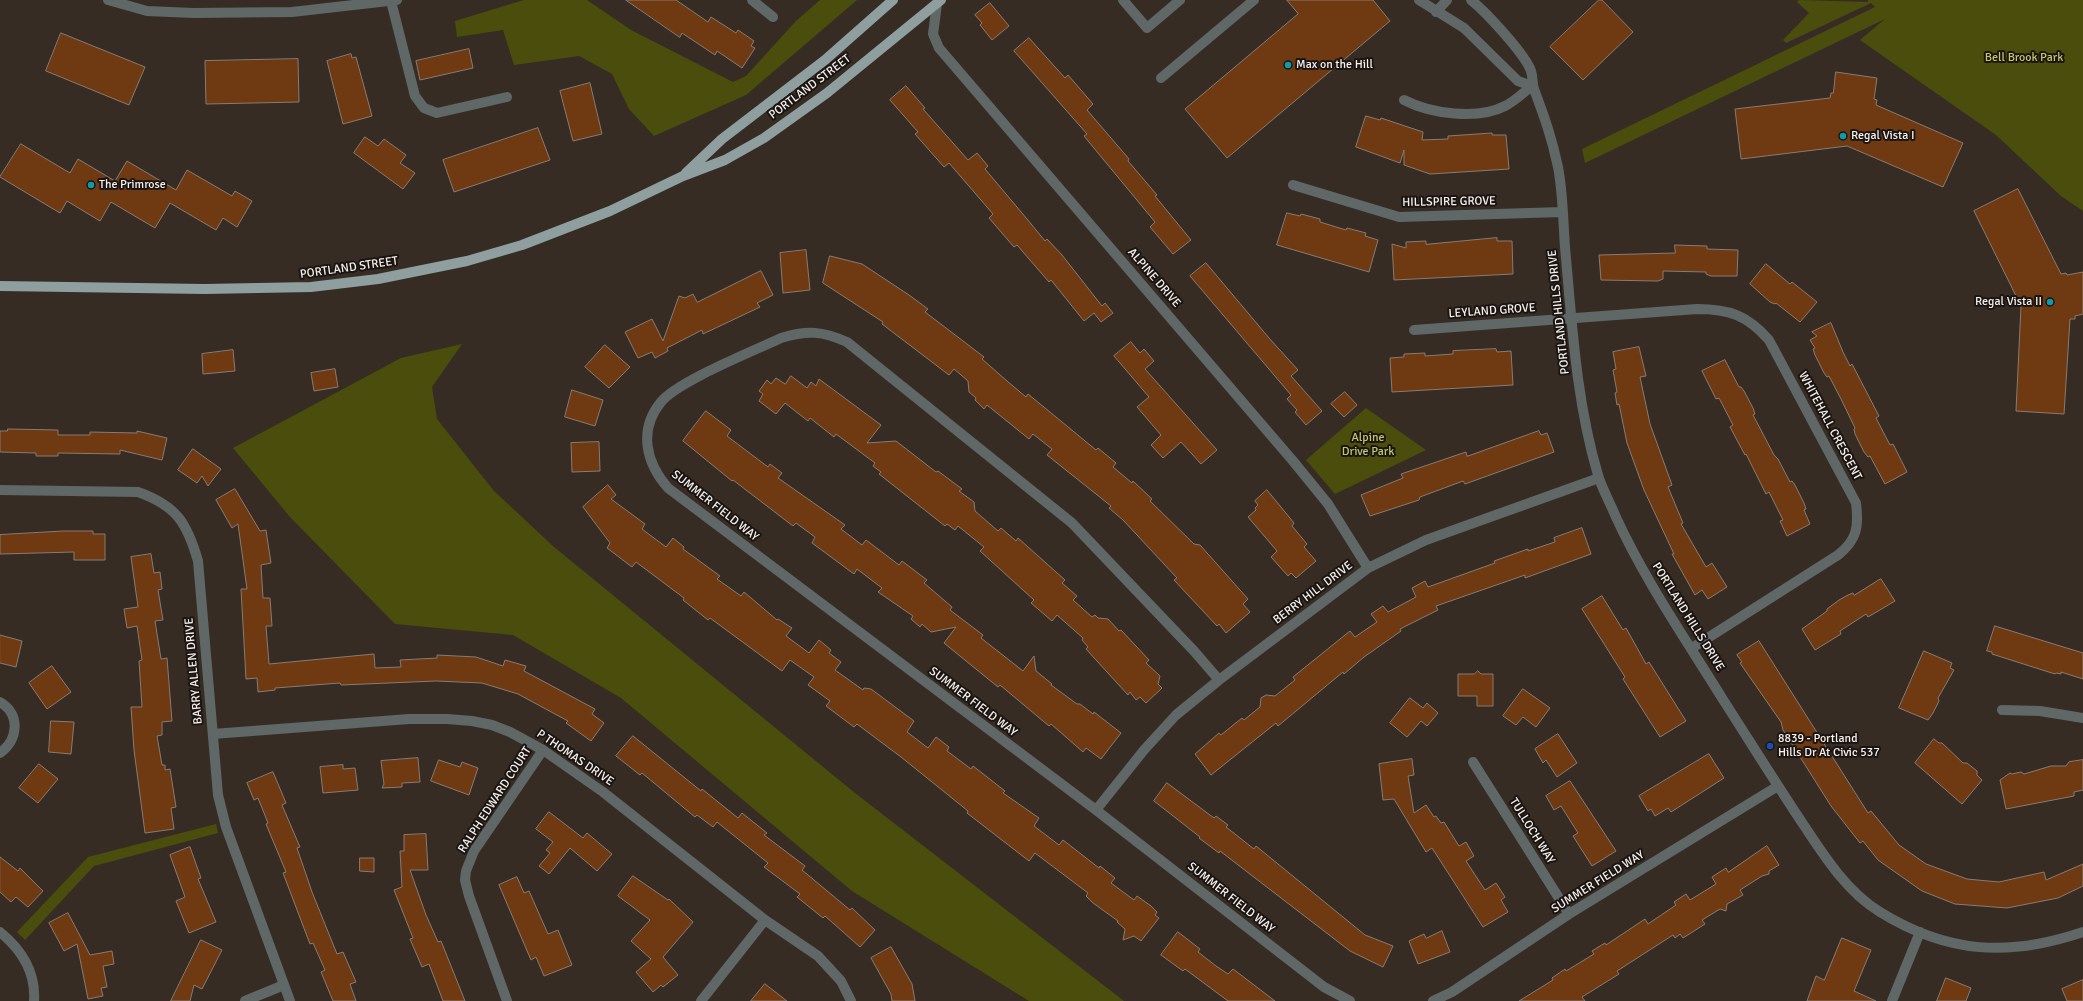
<!DOCTYPE html>
<html>
<head>
<meta charset="utf-8">
<style>
	body { margin:0 }
	canvas { display:block; background:#362c24 }
</style>
</head>
<body>
<canvas width="2083" height="1001"></canvas>
<script>
const ctx = document.querySelector('canvas').getContext('2d');
ctx.lineJoin = 'round';
function fillPath(path, color) {
  ctx.fillStyle = color;
  ctx.fill(path, 'evenodd');
}
function strokePath(path, color, width, dash) {
  ctx.strokeStyle = color;
  ctx.lineWidth = width;
  ctx.lineCap = dash ? 'butt' : 'round';
  ctx.setLineDash(dash || []);
  ctx.stroke(path);
}
function label(font, color, halo, rows, align = 'center') {
  ctx.font = font + ' Signika,sans-serif';
  ctx.lineWidth = 4;
  ctx.setLineDash([]);
  ctx.textBaseline = 'middle';
  ctx.strokeStyle = halo;
  ctx.fillStyle = color;
  for (const [text, x, y, turn = 0] of rows) {
    ctx.save();
    ctx.translate(x, y);
    ctx.rotate((+turn || 0) * Math.PI / 180);
    ctx.textAlign = isNaN(turn) ? turn : align;
    if (halo) ctx.strokeText(text, 0, 0);
    ctx.fillText(text, 0, 0);
    ctx.restore();
  }
}
const green = new Path2D(`
	M524,0H587L631,30L733,82L746,76L796,21L820,0H857L746,95L654,136L629,109L612,74L579,56L514,65L503,30L457,37L455,21Z
	M1799,0L1868,2V0H2083V211L2061,196L1996,135L1860,40L1885,19L1585,163L1582,149L1875,7L1871,3L1786,43L1783,40L1809,13L1797,2Z
	M462,344L432,387L437,419L494,491L554,547L855,793L1124,1001H1029L852,891L621,698L513,635L395,624L290,517L233,448L401,358Z
	M1366,408L1426,450L1335,494L1306,460Z
	M216,824L218,833L94,866L25,940L17,932L88,857Z`);
const building = new Path2D(`
	M626,0H676L708,22L711,17L736,33L738,30L754,41L751,46L755,48L742,68L717,51L715,55L682,33L680,37Z
	M1287,0H1373L1390,21L1227,158L1185,109L1298,14Z
	M1599,0H1602L1633,32L1583,80L1550,47Z
	M990,3L1009,26L992,40L980,25L982,23L975,15Z
	M61,33L145,67L129,105L46,71Z
	M1029,38L1065,78L1068,75L1093,104L1087,110L1129,159L1128,161L1157,195L1155,196L1191,240L1173,254L1150,227L1155,222L1084,136L1087,134L1014,51Z
	M469,49L473,68L420,80L416,61Z
	M351,54L352,58L356,57L372,116L343,124L327,61Z
	M298,59L299,102L206,104L205,61Z
	M1836,72L1877,78L1874,99L1877,100L1876,105L1963,143L1943,187L1847,146L1741,159L1735,109L1830,98L1831,93H1833Z
	M590,83L602,134L573,141L560,91Z
	M906,86L925,108L923,109L968,160L977,153L988,166L985,169L1027,219L1045,241L1047,239L1062,255L1102,306L1105,303L1113,313L1101,322L1094,313L1084,321L1051,280L1049,282L1017,245L1014,247L989,218L993,214L949,163L944,167L915,134L918,132L890,100Z
	M1366,116L1380,120L1381,118L1423,132L1422,140L1448,139V136L1492,133V135H1506L1509,169L1430,174L1404,165V150L1400,163L1356,147Z
	M538,128L550,160L454,192L443,160Z
	M365,137L378,146L384,139L406,155L400,163L415,173L403,189L354,153Z
	M21,144L70,173L78,159L115,181L127,161L176,190L187,170L232,196L235,191L252,201L237,227L223,218L216,230L170,203L155,228L111,202L100,221L67,201L60,213L0,177Z
	M2018,189L2061,274L2066,273L2067,275L2083,272V314L2075,316V319H2070L2064,414L2016,411L2021,306L1974,211Z
	M1287,213L1300,216L1301,214L1320,219V222L1346,230L1347,228L1366,233L1365,236L1378,240L1369,272L1277,245Z
	M1497,238V241H1512L1513,274L1394,280L1392,244L1406,248V242L1426,241V244Z
	M1675,245L1707,246V249L1738,250L1737,276H1711L1706,274V272L1663,271V279L1658,281L1601,280L1599,255L1675,253Z
	M806,250L810,290L783,293L780,253Z
	M830,256L862,264L909,295L928,309L925,312L984,357L982,359L1007,381L1026,397L1028,394L1096,450L1098,448L1116,463L1113,467L1132,483L1133,481L1152,499L1150,501L1194,544L1200,545L1248,599L1243,604L1250,612L1226,633L1219,624L1217,626L1174,580L1177,578L1123,520L1109,508L1111,506L1047,455L1052,449L1033,434L1029,439L987,405L984,409L975,400L976,398L969,392L968,381L954,369L949,375L882,324L883,322L823,283Z
	M1206,263L1269,338L1298,370L1291,376L1322,411L1306,425L1295,412L1297,410L1287,399L1291,395L1190,276Z
	M1766,264L1790,284L1792,282L1817,302L1800,322L1776,303L1775,304L1770,302L1750,284Z
	M761,271L773,295L757,303L760,307L703,334L702,330L667,348L668,351L655,358L652,352L638,358L625,332L652,319L663,341L679,296L685,298L693,294L697,302Z
	M1831,323L1843,352L1850,366L1852,364L1879,416L1876,418L1890,445L1893,444L1907,472L1885,484L1870,456L1868,457L1864,452L1855,434L1854,429L1855,428L1841,399L1829,376L1827,377L1824,373L1815,355L1813,349L1815,348L1810,340L1817,336L1812,332Z
	M1131,342L1140,353L1144,349L1154,361L1145,369L1217,450L1201,464L1181,442L1163,458L1151,445L1161,435L1137,407L1149,397L1114,356Z
	M605,345L630,367L609,388L585,367Z
	M1639,347L1646,376L1640,377L1650,424L1672,485L1668,487L1683,523L1681,524L1706,567L1712,563L1727,587L1708,599L1702,590L1695,595L1672,554H1674L1644,490L1627,443L1619,404L1617,405L1615,393L1617,392L1613,370L1616,369L1613,352Z
	M1496,349L1497,352L1511,351L1513,385L1392,392L1390,358L1404,357V354L1425,353V356L1453,354V351Z
	M233,350L235,371L203,374L202,354Z
	M1725,360L1739,387H1741L1744,391L1753,408L1755,414L1753,415L1774,455L1778,459L1790,482L1792,481L1795,485L1804,503L1806,509L1804,510L1810,524L1787,536L1780,521L1783,520L1769,492L1766,494L1746,454L1745,455L1730,427L1733,425L1719,398L1716,399L1702,371Z
	M335,369L338,387L314,391L311,373Z
	M791,376L807,388L811,382L816,386L819,379L881,425L867,443L896,441L936,472L938,471L962,489L959,491L974,502L975,511L998,531L1001,528L1016,541L1018,538L1065,580L1062,583L1077,596L1073,600L1092,617L1095,615L1098,618L1108,619L1119,631L1121,630L1149,660L1146,663L1160,676L1158,684L1162,688L1146,703L1140,697L1136,700L1130,692L1128,695L1086,649L1088,647L1082,640L1083,638L1057,615L1052,621L1031,603L1034,600L980,551L984,547L958,526L955,530L947,524L945,526L879,474L881,472L873,466L875,463L836,434L834,437L810,418L808,421L785,403L776,414L759,401L763,394L759,391L767,380L771,384L776,378L785,384Z
	M572,390L603,400L595,426L565,417Z
	M1345,392L1357,405L1344,417L1331,404Z
	M706,411L731,430L727,436L768,467L770,464L782,473L778,478L845,525L841,529L862,545L866,540L899,565L902,561L927,580L924,583L952,607L950,610L983,635L981,638L1023,671L1034,656L1036,671L1052,684L1051,685L1077,704H1080L1093,714L1094,712L1121,733L1101,759L1086,748L1083,752L1051,724L1049,726L1000,685L998,687L944,643L956,627L931,632L922,624L920,627L911,619L913,616L878,592L882,588L857,569L854,574L827,554L812,543L815,537L796,523L793,526L733,480L732,481L683,441Z
	M8,429L58,430V435H90V432L137,433V431L167,438L162,460L120,450V454L58,453V456H36V453L0,452V431H7Z
	M1539,431L1541,435L1547,433L1554,452L1465,484L1463,481L1420,497L1419,500L1370,516L1361,495L1403,478L1401,474L1466,452L1467,456Z
	M599,442L600,471L572,472L571,443Z
	M193,449L221,469L208,486L202,476L197,483L178,470Z
	M608,485L616,495L611,499L645,524L642,529L666,547L673,538L684,547L683,549L720,576L717,579L741,596L744,592L777,620L778,619L792,628L786,636L809,653L819,640L831,650L829,653L841,662L835,670L863,690L864,688L871,689L914,721L907,732L928,748L936,737L949,747L947,751L971,769L973,766L1005,791L1003,793L1039,818L1034,826L1059,845L1063,840L1099,868L1100,866L1115,878L1111,883L1134,900L1137,896L1151,906L1157,912L1155,915L1159,918L1141,941L1134,936L1123,940L1125,929L1117,922L1118,921L1093,903L1086,896L1088,893L1035,853L1029,861L967,813L968,811L901,757L857,724L854,727L826,706L830,701L808,685L814,677L790,660L782,671L710,618L708,620L683,600L684,598L636,562L632,567L607,548L610,543L583,507Z
	M235,489L260,531L266,530L267,537L271,563L261,565L263,598H270L272,626H266L269,664L374,654L375,668L401,667L400,660L437,658V655L476,657L503,666L505,660L526,666L524,671L595,709L592,714L604,723L591,741L566,723L568,721L518,694L482,683L436,681L341,685L340,683L275,688V690L258,692L257,678L246,679L241,589H247L238,524L232,528L216,500Z
	M1267,490L1294,523L1292,526L1307,544L1304,547L1316,561L1296,578L1291,573L1288,576L1271,557L1277,551L1248,517L1256,510L1255,508L1258,505L1255,501Z
	M1582,528L1591,554L1525,578V575L1436,606L1438,610L1400,629L1401,631L1364,657L1344,674L1343,672L1278,726L1276,723L1211,775L1195,754L1219,733L1221,735L1242,718L1244,720L1260,707L1261,698L1266,695L1275,696L1295,680L1293,677L1350,631L1355,637L1377,622L1371,614L1383,606L1388,612L1416,597L1412,588L1425,581L1428,587L1495,563L1494,561L1528,549V551L1555,542L1554,538Z
	M63,531H93V534H105V560H74V552L0,554V535Z
	M151,554L154,573L160,572L162,589L158,590L163,620L155,621L161,659L167,658L172,721L162,722V735L157,736L162,765H165V770L170,769L176,807L171,808L174,829L145,833L134,750L131,707H142L139,661L142,660L137,626L127,628L124,609L138,607L131,557Z
	M1881,579L1895,601L1868,617L1866,614L1840,631L1841,634L1815,650L1802,629L1827,611V609L1839,600L1848,595L1853,593L1854,595Z
	M1602,596L1623,630L1626,628L1646,664L1649,662L1686,721L1660,737L1623,679L1625,677L1582,609Z
	M1995,626L2083,653V679L2061,672V674L2056,673L2055,674L1992,654V652L1987,651Z
	M0,635L22,641L16,667L0,663Z
	M1759,641L1868,813L1871,811L1899,845L1926,864L1967,879L1999,882L2044,872L2046,880L2083,864V886L2058,898L2007,908L1955,904L1922,891L1878,860L1863,841L1860,843L1831,806L1783,730L1781,722L1740,663L1742,662L1737,655Z
	M1924,651L1952,663L1950,668L1954,670L1938,698L1939,701L1933,713L1928,720L1899,708Z
	M52,666L71,692L47,709L29,683Z
	M1478,671L1481,674H1493V706H1477V696H1458V674H1474Z
	M1523,689L1550,708L1536,727L1523,717L1516,725L1503,716Z
	M1410,698L1423,708L1427,703L1438,713L1427,726L1421,721L1407,737L1390,723Z
	M51,721L74,722L71,754L49,752Z
	M1558,734L1577,763L1557,777L1546,760L1543,763L1535,749Z
	M633,736L701,791L702,789L738,818L742,813L767,833L764,835L805,866L802,870L850,910L852,908L875,930L860,947L825,916L823,918L797,897L800,894L764,867L768,863L717,822L713,827L697,815L695,817L642,773L640,775L616,756Z
	M1934,739L1939,743H1942L1963,763H1967L1977,771V775L1982,780L1962,804L1915,763Z
	M1709,754L1724,778L1671,812L1668,808L1655,816L1651,809L1648,811L1639,796Z
	M418,758L420,782L402,783V787L382,788L384,784L381,761Z
	M1412,759L1414,775L1408,776L1414,813L1426,805L1434,817L1436,816L1441,823L1444,822L1459,846L1466,842L1474,856L1466,861L1485,890L1496,883L1505,897L1501,900L1508,912L1483,927L1432,848L1426,852L1394,799L1383,800L1379,764Z
	M439,760L460,767L462,762L478,768L469,795L431,781Z
	M2083,760V790L2074,792V796L2006,809L2000,780L2010,773L2012,774L2021,772L2024,774L2051,766H2066L2069,762Z
	M39,764L58,779L38,803L19,788Z
	M343,765V769L355,768L358,790L323,793L320,767Z
	M273,772L286,803L282,805L300,847L297,848L312,892L337,954L343,952L356,982L350,984L356,1001H333L321,972L325,970L313,943L310,944L283,873L286,872L266,824L268,823L258,798L254,800L247,783Z
	M1570,781L1616,851L1592,866L1573,836L1578,833L1561,806L1554,810L1546,796Z
	M1167,783L1214,818L1216,816L1228,825L1226,827L1254,849L1256,846L1365,935L1393,946L1383,967L1350,951L1220,851L1219,853L1199,838L1200,837L1154,801Z
	M549,812L583,838L587,833L612,854L597,871L570,848L549,874L539,866L550,853L546,850L553,842L536,829Z
	M426,834L428,870H410L426,915L438,942L441,941L465,1001H443L429,964L422,967L410,939L413,938L394,890L402,887L400,851H404V835Z
	M1767,846L1779,865L1769,871V874L1762,876L1740,890L1743,895L1727,904L1726,911L1720,909L1702,920L1705,924L1683,938L1680,934L1675,938L1673,935L1617,971L1619,974L1582,997L1585,1001H1519L1553,980L1552,978L1565,969L1566,971L1594,954L1592,951L1605,943L1606,945L1645,919L1648,924L1676,905L1674,902L1686,894L1690,900L1716,884L1712,877L1726,868L1728,872Z
	M190,847L201,878L198,879L216,922L189,933L176,901L185,897L170,855Z
	M0,857L18,871L20,868L43,891L28,907L16,897L11,902L0,892Z
	M360,858H374V872L360,871Z
	M633,876L668,900L669,899L693,922L663,957L678,975L663,987L661,985L653,992L636,972L651,959L631,941L650,920L618,896Z
	M517,877L524,893L529,891L548,934L558,930L572,965L544,976L536,957L531,960L499,885Z
	M68,913L90,955L112,951L114,964L103,966L107,987L101,988L103,996L88,999L77,944L64,951L49,923Z
	M1442,931L1450,952L1418,964L1409,941L1424,934L1426,938Z
	M1178,932L1200,949L1198,952L1216,966L1228,974L1233,969L1275,1001H1228L1185,969L1183,971L1161,955Z
	M1842,938L1871,950L1854,991L1876,1001H1807L1816,976L1824,980Z
	M201,940L222,950L202,989L194,985L190,1001H171Z
	M891,947L912,984L915,1001H892L891,994L871,958Z
	M1946,978L1971,988L1966,1001H1937Z
	M2083,980V1001H2067L2062,989Z
	M765,984L787,1001H751Z`);
const minor = new Path2D(`
	M108,0L147,11L193,13L292,12L397,0
	M752,0L773,17
	M1123,0L1147,28L1180,0
	M1419,0L1464,28L1518,81L1532,86
	M1471,0C1486,12 1525,54 1531,71C1533,77 1532,83 1534,89C1544,116 1552,138 1558,167C1563,193 1563,220 1565,247C1572,323 1576,401 1598,475C1602,489 1610,502 1615,515C1644,579 1685,638 1722,698C1749,740 1775,782 1803,824C1824,856 1847,892 1880,912C1948,954 2009,957 2083,932
	M391,1L415,96L424,108L437,113L507,97
	M937,4L933,34L939,48L1293,461L1328,504L1368,568
	M1436,12L1447,0
	M1161,78L1254,0
	M1404,100C1431,114 1478,120 1505,106C1515,101 1524,92 1532,86
	M1293,185L1399,217L1562,212
	M1414,330L1697,309C1729,309 1747,315 1769,340L1856,503C1859,527 1857,540 1838,555L1692,648
	M0,490L138,492C177,506 187,523 198,561L218,795L226,827L290,1001
	M1219,680L1194,651L1072,523L847,342C822,331 808,330 781,338C754,351 678,381 661,402C638,430 646,463 668,488L1096,810L1324,987L1350,1001
	M0,702C21,714 18,740 0,753
	M2002,710L2040,711L2083,718
	M213,734L409,719H447L472,721L492,725L510,732L543,750L603,792L765,920L818,956L841,981L851,1001
	M1473,762L1569,914
	M1096,810L1144,750L1176,715L1219,680L1368,568L1426,540L1599,478
	M0,932C22,950 36,972 34,1001
	M245,1001L284,985
	M507,1001L469,896L465,880L466,871L474,851L543,750
	M701,1001L765,920
	M1433,1001L1452,992L1569,914L1778,786
	M1892,1001L1920,932`);
const major = new Path2D(`
	M686,173L722,139L825,60L893,0
	M0,286L205,289L311,287L378,279L467,261L522,245L610,211L683,176L725,160L764,138L827,93L941,0`);
const markers = [
	[1288,65,4,"#0f9aa8"],
	[1843,136,4,"#0f9aa8"],
	[91,185,4,"#0f9aa8"],
	[2050,302,4,"#0f9aa8"],
	[1770,746,4,"#1a4fb4"]
];
const parkNames = [
	["Bell Brook Park",2024,58],
	["Alpine",1368,438],
	["Drive Park",1368,452]
];
const poiNames = [
	["Max on the Hill",1296,65],
	["Regal Vista I",1851,136],
	["The Primrose",99,185],
	["Regal Vista II",2042,302,"right"],
	["8839 - Portland",1778,739],
	["Hills Dr At Civic 537",1778,753]
];
const streetNames = [
	["PORTLAND STREET",810,87,-37],
	["HILLSPIRE GROVE",1449,202,-1],
	["PORTLAND STREET",349,268,-8],
	["ALPINE DRIVE",1154,278,49],
	["LEYLAND GROVE",1492,311,-4],
	["PORTLAND HILLS DRIVE",1559,312,-96],
	["WHITEHALL CRESCENT",1830,426,62],
	["SUMMER FIELD WAY",715,506,38],
	["BERRY HILL DRIVE",1313,593,-37],
	["PORTLAND HILLS DRIVE",1688,617,58],
	["BARRY ALLEN DRIVE",194,671,-95],
	["SUMMER FIELD WAY",973,702,37],
	["P THOMAS DRIVE",575,758,34],
	["RALPH EDWARD COURT",495,800,-57],
	["TULLOCH WAY",1532,831,58],
	["SUMMER FIELD WAY",1598,882,-32],
	["SUMMER FIELD WAY",1231,898,38]
];
fillPath(green, '#4a4d0c');
fillPath(building, '#6f3911');
strokePath(building, '#887b73', 1);
strokePath(minor, '#5f6767', 10);
strokePath(major, '#8f9e9f', 10);
for (const [x, y, r, color] of markers) {
  const dot = new Path2D();
  dot.arc(x, y, r, 0, 2 * Math.PI);
  ctx.fillStyle = color;
  ctx.fill(dot);
  strokePath(dot, '#1a1512', 1.5);
}
label('12px', '#c2c969', '#1a1512', parkNames);
label('12px', '#f7f0eb', '#1a1512', poiNames, 'left');
label('12px', '#f7f0eb', '#1a1512', streetNames);
</script>
</body>
</html>
